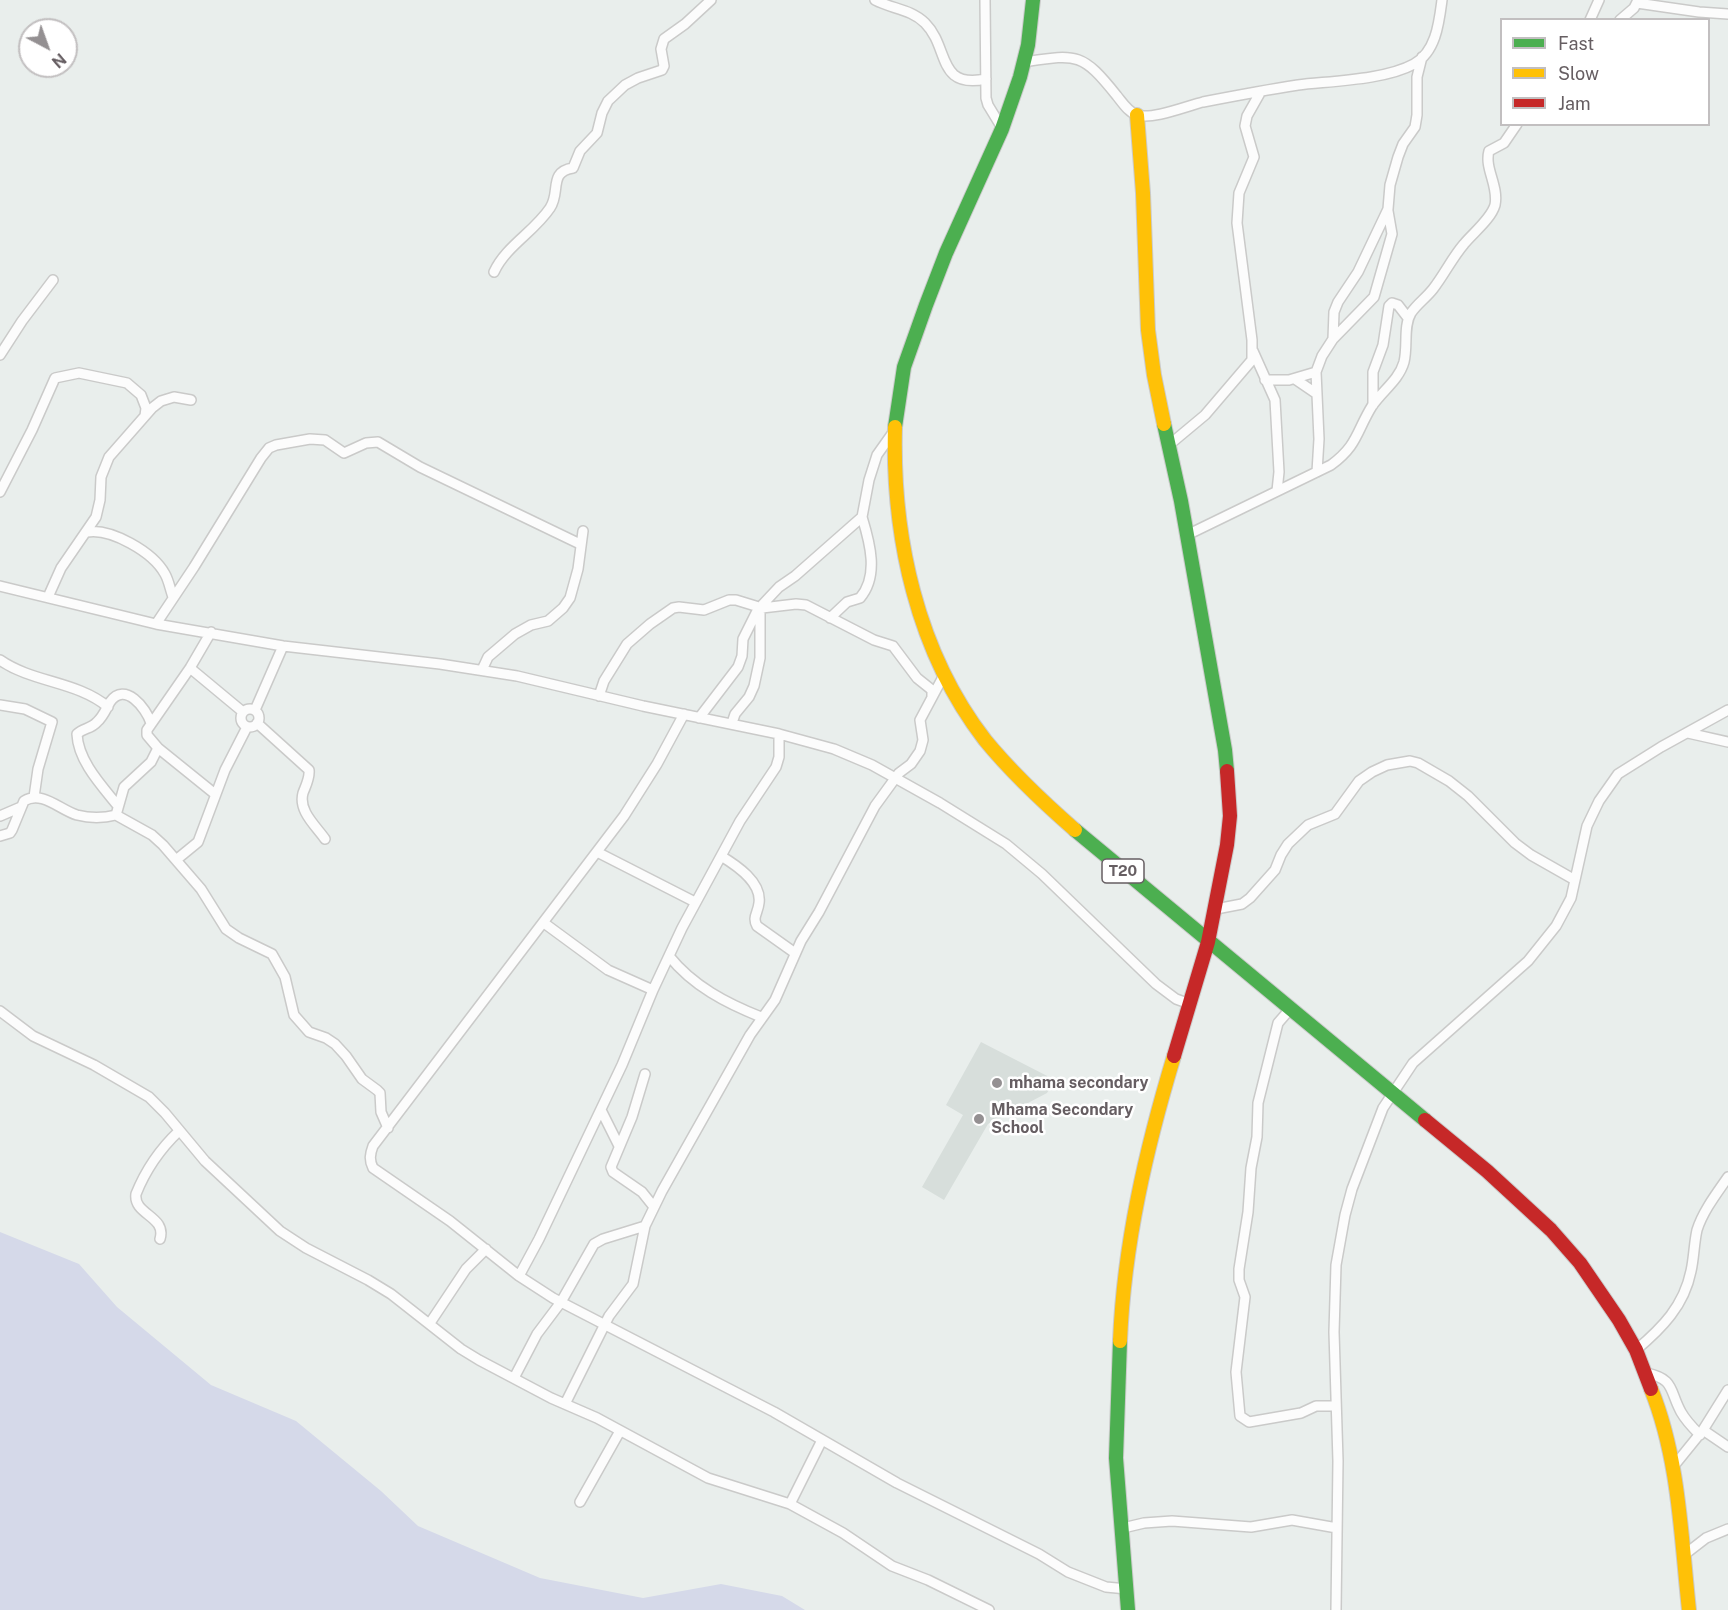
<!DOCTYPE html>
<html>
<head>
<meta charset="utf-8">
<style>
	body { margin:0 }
	#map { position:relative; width:1728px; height:1610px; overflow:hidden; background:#e9eeec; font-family:"Public Sans",sans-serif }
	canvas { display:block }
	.legend { position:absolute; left:1500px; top:18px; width:210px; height:108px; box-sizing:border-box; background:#fff; border:2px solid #c2bfc0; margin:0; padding:8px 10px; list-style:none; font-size:18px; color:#665e62 }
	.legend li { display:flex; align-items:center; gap:12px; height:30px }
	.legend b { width:30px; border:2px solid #c2bfc0 }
	.north { position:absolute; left:18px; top:18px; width:60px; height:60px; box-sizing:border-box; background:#fff; border:2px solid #c2bfc0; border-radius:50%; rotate:139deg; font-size:16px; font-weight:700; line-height:24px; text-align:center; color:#665e62 }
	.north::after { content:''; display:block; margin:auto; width:21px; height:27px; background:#949092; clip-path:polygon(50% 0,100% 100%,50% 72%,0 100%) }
</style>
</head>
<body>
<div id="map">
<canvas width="1728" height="1610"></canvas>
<ul class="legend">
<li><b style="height:8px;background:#4caf50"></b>Fast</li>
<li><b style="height:8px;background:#ffc107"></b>Slow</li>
<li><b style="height:8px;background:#c62828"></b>Jam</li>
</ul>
<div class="north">N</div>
</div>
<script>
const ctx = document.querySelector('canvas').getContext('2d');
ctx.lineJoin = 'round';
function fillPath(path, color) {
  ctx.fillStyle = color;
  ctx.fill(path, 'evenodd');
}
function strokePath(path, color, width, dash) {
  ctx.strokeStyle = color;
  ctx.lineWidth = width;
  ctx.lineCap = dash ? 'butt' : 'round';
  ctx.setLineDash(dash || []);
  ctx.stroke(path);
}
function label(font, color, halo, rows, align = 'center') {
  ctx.font = font + ' "Public Sans",sans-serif';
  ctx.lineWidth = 5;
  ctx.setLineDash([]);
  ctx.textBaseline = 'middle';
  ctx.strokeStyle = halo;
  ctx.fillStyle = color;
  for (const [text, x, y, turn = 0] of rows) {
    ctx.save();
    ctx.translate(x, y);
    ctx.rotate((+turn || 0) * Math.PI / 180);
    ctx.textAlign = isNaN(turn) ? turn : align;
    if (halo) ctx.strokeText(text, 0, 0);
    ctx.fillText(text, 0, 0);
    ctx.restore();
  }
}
const education = new Path2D(`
	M981,1042L1055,1080L1047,1093L988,1124L944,1200L922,1187L963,1115L946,1105Z`);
const green = new Path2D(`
	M0,1232L79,1264L117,1307L211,1385L296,1421L381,1491L418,1526L540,1578L643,1598L721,1584L782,1596L805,1610H0Z`);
const street = new Path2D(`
	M875,0C892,9 911,9 925,23C950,48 936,89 986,79
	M985,0L986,98L988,105L1002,128
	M1637,3L1699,12L1728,14
	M1590,20L1599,0
	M1620,20L1634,8L1638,0
	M1024,62C1077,54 1082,52 1117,96C1122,102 1128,112 1137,115C1152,120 1187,106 1203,102C1234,96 1266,90 1298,85C1331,81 1385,80 1414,64C1436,52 1439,23 1442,0
	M494,272C506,246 534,232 550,208C561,192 548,172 573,168L580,151L597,133L602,113L608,101L625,85L638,78L662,70L664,66L661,49L664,39L685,24L711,0
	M1333,339L1374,297L1392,234L1388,211
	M1253,351L1275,400L1279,472L1277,491
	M0,355L22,321L53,280
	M1295,379L1317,394
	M1265,380H1289L1316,372
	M1373,405V372L1383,345L1389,306L1392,303L1398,305L1408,318
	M1169,445L1205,415L1252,360V340L1237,223L1239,193L1254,157L1245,126L1247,116L1260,93
	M1317,472L1319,439L1316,372L1322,356L1333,339L1334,312L1338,302L1358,272L1388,209L1390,185L1398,157L1403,144L1415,127L1417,115V77L1422,57
	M0,492L32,430L55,378L79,373L127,383L141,395L146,408L145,416
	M87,532C111,528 153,552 165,574C169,581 170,589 173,597
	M1187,535L1331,465C1358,445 1356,432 1372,406C1382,391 1399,380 1404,362C1408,346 1403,326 1411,313C1417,304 1426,298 1433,289C1444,275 1452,258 1464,244C1473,233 1491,219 1495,205C1499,186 1484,168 1489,151L1504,143L1517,124
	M0,586L156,624L283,646L440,664L517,676L643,706L779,734L834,749L872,765L940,803L1006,844L1042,874L1156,984L1176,999L1190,1004
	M48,597L61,568L96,517L100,500L101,477L109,457L152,408L161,401L174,397L191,400
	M830,618L847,602L860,598C879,576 870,543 862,517
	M156,624L194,567L261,458L269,448L276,445L310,439L325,440L344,453L366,443L378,442L420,467L580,544
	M0,660C33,683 77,681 108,707
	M190,668L243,712
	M482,670L488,657L515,634L531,625L548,621L563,608L570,598L578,569L583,531
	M599,696L604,681L627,644L650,624L673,608L679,607L704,610L729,600H736L762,608L796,604L806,605L874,640L893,646L917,678L932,690V696
	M0,705L25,709L52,722L38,769L34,797
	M241 718a9 9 0 1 1 18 0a9 9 0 1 1-18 0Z
	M255,710L283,646
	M684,714L657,764L624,816L373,1146C370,1154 369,1160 373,1168L450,1221L519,1276L553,1298L774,1412L897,1483L1039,1554L1068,1572L1106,1587L1127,1589
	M699,718L738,667L742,656L743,639L759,607
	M257,723L309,770C310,778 306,785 303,793C298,811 316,826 325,839
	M732,723L735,714L749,697L754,686L760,658V611L763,604L779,587L795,576L862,517L869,480L877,455L894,431
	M1688,733L1728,742
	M158,748L215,794
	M118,806C102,786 78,761 77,734C83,728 91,729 97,722C103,717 106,709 110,702C125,681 146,708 151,723
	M116,815L152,835L163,845L201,889L226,929L239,938L272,954L285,977L294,1015L309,1032L326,1038L335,1044L346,1056L362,1079L377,1090L380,1093L381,1112L388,1128
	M0,816L21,807
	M0,836L10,833L12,830L24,801C42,790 60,810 77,815C89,818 104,818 116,815L124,787L151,762L158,748L147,735V730L190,668L211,632
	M597,852L695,902
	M721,856C736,865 762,882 759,903C758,913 752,917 757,926L795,953
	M176,860L198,842L225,770L247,727
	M1216,909L1242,904L1250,898L1275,870L1281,855L1288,844L1308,825L1335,814L1359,781L1372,772L1387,765L1410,761L1418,763L1449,781L1468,796L1515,843L1531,855L1575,880
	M544,923L608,970L653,990
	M669,956C693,986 726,1003 761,1017
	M1291,1008L1278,1023L1258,1103L1257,1137L1251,1168L1248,1212L1239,1269V1280L1245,1297L1236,1372L1240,1416L1249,1422L1301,1413L1316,1406H1335
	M0,1011L33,1036L94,1065L149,1097L165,1113L205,1161L280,1231L306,1248L368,1280L391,1294L461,1349L479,1360L551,1398L597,1418L708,1478L790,1504L843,1533L892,1566L928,1580L989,1610
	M645,1074L632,1117L611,1167L613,1172L642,1192L654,1207
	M601,1110L619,1146
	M160,1239C167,1216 133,1215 136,1194C146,1169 160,1149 179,1131
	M519,1276L539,1239L622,1065L653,990L682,928L740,821L776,767L779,757V734
	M430,1323L466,1269L486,1249
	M1636,1350C1662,1328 1684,1306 1691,1271C1694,1258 1694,1243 1697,1230C1703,1211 1717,1193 1728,1177
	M1646,1373C1675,1379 1669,1390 1681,1412C1686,1421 1693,1428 1700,1435
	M514,1378L537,1334L561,1302L594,1244L603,1239L645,1226
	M565,1404L609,1316L633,1284L645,1226L662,1191L750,1035L775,1000L801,941L819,912L875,806L899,773L911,764L920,751L923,740L920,720L944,675
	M1703,1430L1728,1447
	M1673,1467L1703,1430L1728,1390
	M580,1502L620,1431
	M790,1504L822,1440
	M1123,1528L1144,1523L1172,1521L1251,1527L1292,1520L1337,1528
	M1684,1555L1706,1538L1728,1529
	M1336,1610L1338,1461L1334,1332L1336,1265L1345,1215L1352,1189L1383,1108L1413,1063L1528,961L1556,926L1571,898L1587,826L1599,801L1618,774L1661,747L1728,710`);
const fast = new Path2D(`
	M1164,424L1181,501L1225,750L1227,771
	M895,427L904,367L926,305L946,253L1002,129L1020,77L1028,45L1033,0
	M1075,830L1425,1120
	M1120,1341L1116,1458L1128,1610`);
const slow = new Path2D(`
	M1137,115L1143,193L1148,330L1154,375L1164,424
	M895,427C892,537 917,652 985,740C1012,773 1043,802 1075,830
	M1120,1341C1124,1244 1146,1149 1174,1056
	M1651,1389C1679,1458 1681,1536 1689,1610`);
const jam = new Path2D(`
	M1174,1056L1208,942L1227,845L1230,816L1227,771
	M1425,1120L1487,1171L1551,1230L1580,1263L1619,1320L1636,1350L1651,1389`);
const markers = [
	[997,1083,6,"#949092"],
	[979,1119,6,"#949092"]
];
const shields = [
	[1123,871,42]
];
const shieldNames = [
	["T20",1123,871]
];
const poiNames = [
	["mhama secondary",1009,1083],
	["Mhama Secondary",991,1110],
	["School",991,1128]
];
fillPath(education, '#d7dedb');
fillPath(green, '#d5d9e9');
strokePath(street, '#cacac9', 12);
strokePath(fast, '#cbcbcb', 16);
strokePath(slow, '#cbcbcb', 16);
strokePath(jam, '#cbcbcb', 16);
strokePath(street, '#fcfcfc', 9);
strokePath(fast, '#4caf50', 14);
strokePath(slow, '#ffc107', 14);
strokePath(jam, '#c62828', 14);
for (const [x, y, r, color] of markers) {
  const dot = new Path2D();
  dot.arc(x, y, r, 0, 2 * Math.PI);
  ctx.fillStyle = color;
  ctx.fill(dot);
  strokePath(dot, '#fff', 2);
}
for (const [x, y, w] of shields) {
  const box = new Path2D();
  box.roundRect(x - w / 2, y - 12, w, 24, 4.5);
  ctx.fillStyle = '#fff';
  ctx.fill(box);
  strokePath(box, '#665e62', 1.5);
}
label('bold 15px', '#665e62', null, shieldNames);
label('bold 16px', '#665e62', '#fff', poiNames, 'left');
</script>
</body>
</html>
